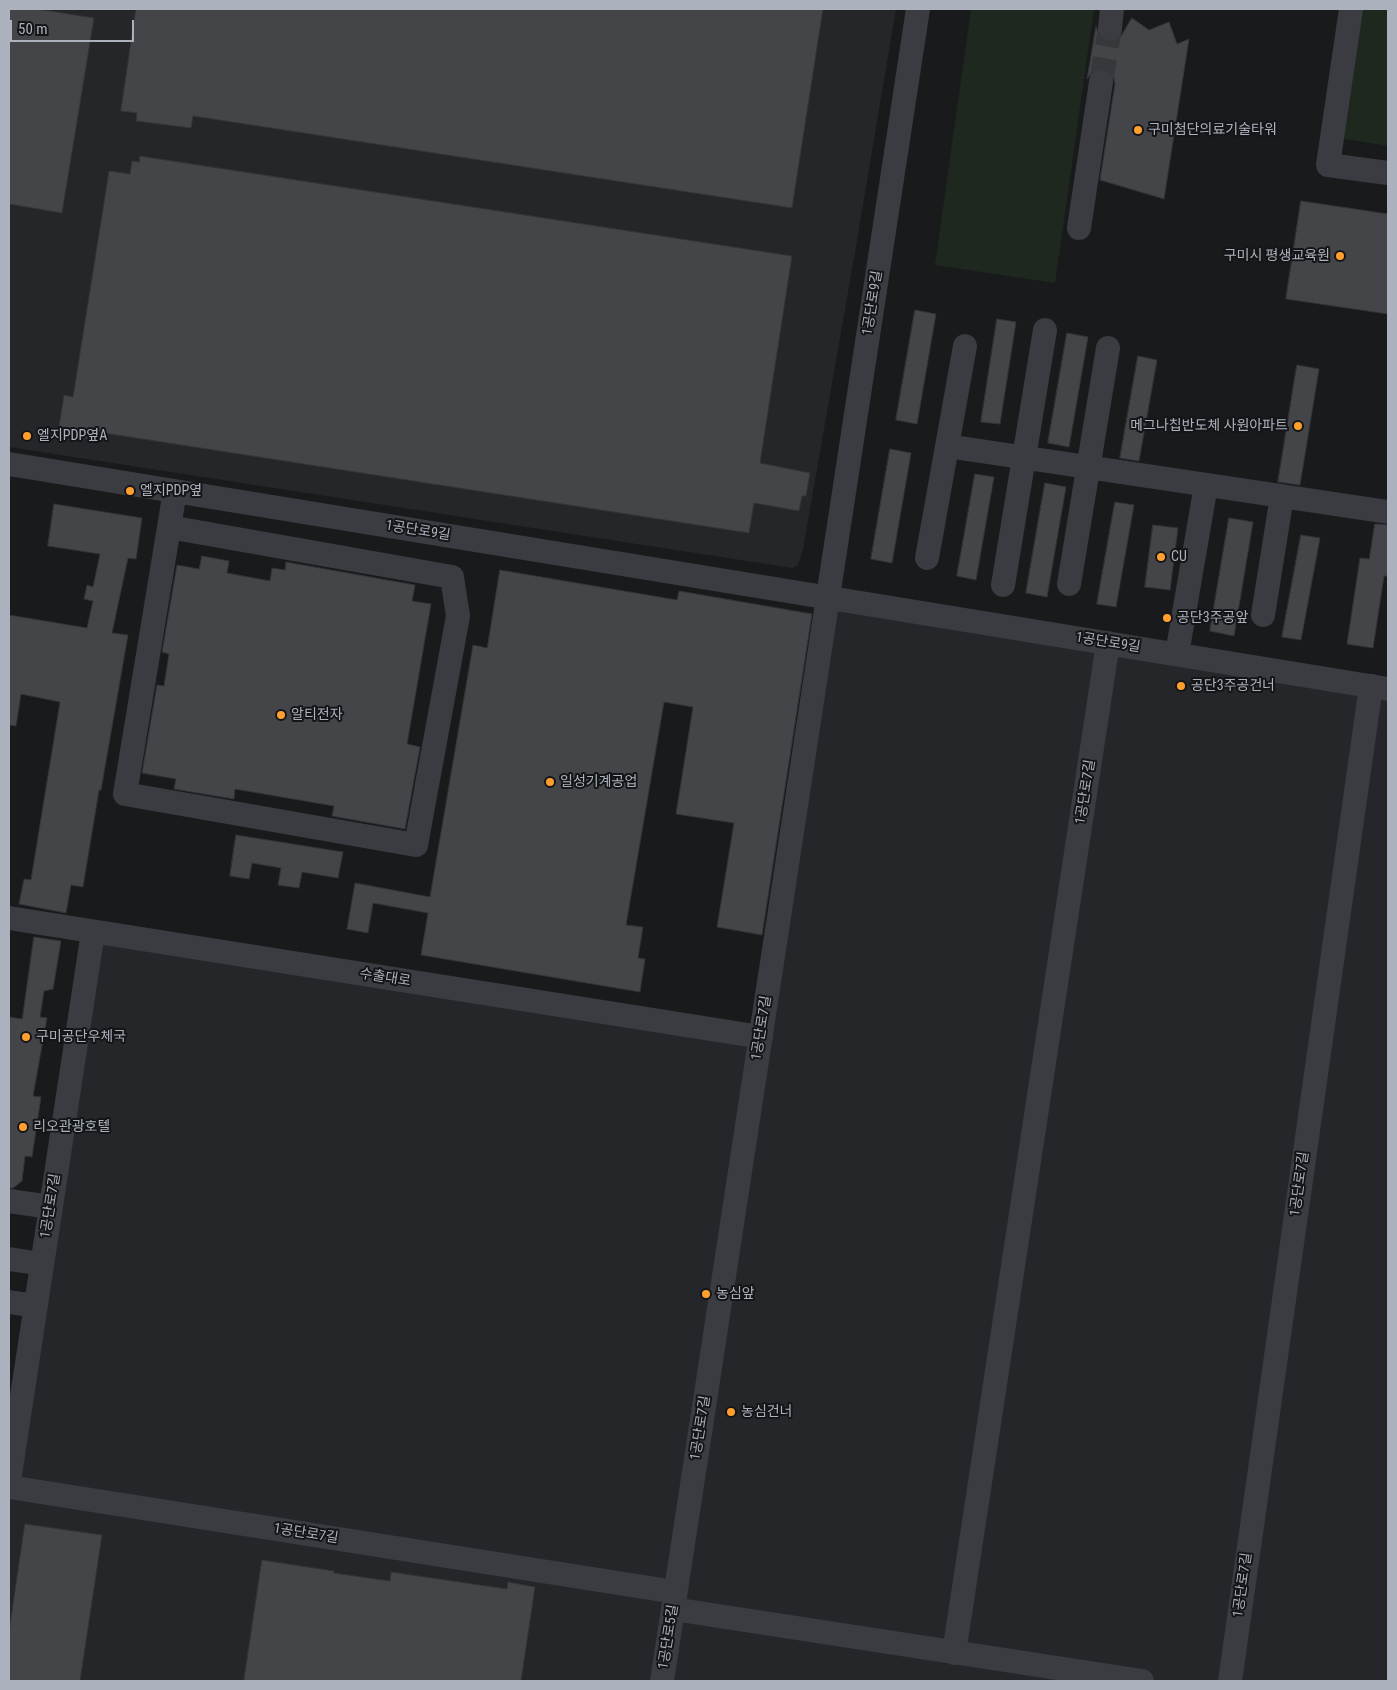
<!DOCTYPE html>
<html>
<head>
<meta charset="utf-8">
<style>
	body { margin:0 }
	#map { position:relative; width:1397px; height:1690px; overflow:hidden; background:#191a1c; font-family:"Roboto Condensed",sans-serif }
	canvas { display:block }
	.frame { position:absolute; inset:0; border:10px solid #abb2bd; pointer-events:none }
	.scale { position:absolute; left:10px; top:20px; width:124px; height:22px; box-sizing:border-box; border:2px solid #abb2bd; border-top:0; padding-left:6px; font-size:15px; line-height:18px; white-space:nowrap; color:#abb2bd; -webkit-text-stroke:4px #141517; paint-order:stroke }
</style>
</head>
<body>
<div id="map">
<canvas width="1397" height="1690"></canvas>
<div class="frame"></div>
<div class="scale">50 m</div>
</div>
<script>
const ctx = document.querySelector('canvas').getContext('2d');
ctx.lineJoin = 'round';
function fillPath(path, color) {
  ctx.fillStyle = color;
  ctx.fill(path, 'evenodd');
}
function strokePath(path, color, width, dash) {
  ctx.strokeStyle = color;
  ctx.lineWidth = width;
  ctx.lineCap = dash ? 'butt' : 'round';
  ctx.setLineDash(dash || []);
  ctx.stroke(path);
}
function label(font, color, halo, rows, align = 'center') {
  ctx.font = font + ' "Roboto Condensed","Noto Sans KR",sans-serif';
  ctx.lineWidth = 4;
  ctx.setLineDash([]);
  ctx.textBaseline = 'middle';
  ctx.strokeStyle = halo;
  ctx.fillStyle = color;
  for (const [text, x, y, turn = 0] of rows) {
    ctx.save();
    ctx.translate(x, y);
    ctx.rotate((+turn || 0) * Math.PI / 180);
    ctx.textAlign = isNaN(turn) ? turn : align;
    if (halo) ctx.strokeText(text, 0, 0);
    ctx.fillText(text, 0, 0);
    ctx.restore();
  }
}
const built = new Path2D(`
	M9,9H896L854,258L803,549L798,565L792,568L9,447Z
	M828,598L1388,689V1681H9V1481L93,932L761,1037Z`);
const green = new Path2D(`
	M971,9H1094L1055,283L935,265Z
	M1360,9H1388V146L1339,138Z`);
const building = new Path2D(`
	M9,9H37L94,18L62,213L9,204Z
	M136,9H823L792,208L193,116L191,128L136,121L137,113L121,111Z
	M1132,18L1149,30L1169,22L1177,44L1189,39L1164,199L1100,180L1115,84L1114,77L1110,72L1104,69H1096L1091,73L1087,79L1096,26L1098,34L1102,39L1108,42L1115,41L1121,36Z
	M140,156L792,256L760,463L810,473L806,496H802L799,511L754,503L749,533L91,431L90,439L58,434L64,395L73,397L109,171L130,174L132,161L139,162Z
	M1301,201L1388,214V314L1286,299Z
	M915,310L936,314L917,424L896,420Z
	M997,319L1016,322L1000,424L981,422Z
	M1067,333L1088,337L1069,447L1048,443Z
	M1138,356L1157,360L1139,461L1120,458Z
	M1297,365L1319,369L1300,485L1278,482Z
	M890,449L911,453L892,563L871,559Z
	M975,474L994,477L976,580L957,576Z
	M1045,483L1066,487L1047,597L1026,593Z
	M1115,502L1134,505L1116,607L1097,604Z
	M54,504L142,518L136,559L128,558L112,633L128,635L101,790H99L83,887L71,885L66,913L19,904L24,879L31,880L60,702L21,694L16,726L9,725V615L87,628L93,601L84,599L87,585L93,587L100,554L48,546Z
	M1229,518L1253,522L1234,636L1210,631Z
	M1375,524L1388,525V576H1384L1373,648L1347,644L1360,558L1369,559Z
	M1153,525L1178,528L1170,590L1145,587Z
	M1301,535L1320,538L1301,640L1282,637Z
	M202,556L229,561L227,573L270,581L272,568L285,570L286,562L415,585L412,601L431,604L407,744L420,747L405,829L332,816L334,806L235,789L234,799L174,789L176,779L142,773L157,685L164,686L169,654L162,652L177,565L199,569Z
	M500,570L677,600L679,591L812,614L762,935L717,927L734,823L676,814L693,707L664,702L626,925L643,927L638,958L645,959L640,992L421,955L428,913L373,903L368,933L347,929L355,883L430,897L473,645L487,648Z
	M236,835L343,852L338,878L302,872L299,888L278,885L281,868L252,863L249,879L230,876Z
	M34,937L61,941L53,989L44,991L40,1017L47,1018L33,1096L41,1097L32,1157L25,1156L22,1181L13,1188H9V1017L22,1019Z
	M25,1524L102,1535L80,1681H9V1632Z
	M262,1560L334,1571V1573L390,1581L391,1572L507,1589L508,1582L535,1587L521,1681H244Z`);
const minorTunnel = new Path2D(`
	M1101,82L1110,28`);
const minor = new Path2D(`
	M1351,9L1328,165L1388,173
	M1110,28L1112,9
	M1079,228L1101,82
	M947,446L1388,512
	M9,464L1388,689
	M169,527L452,577L458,616L416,845L125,794L175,491
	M927,558L965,346
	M1069,584L1108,348
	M1003,585L1045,330
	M1263,615L1282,496
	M1177,654L1206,485
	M9,918L761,1037
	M9,1201L51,1207
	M9,1259L42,1264
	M9,1302L36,1306
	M9,1481L93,932
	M9,1487L675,1592
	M673,1609L1142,1681
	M954,1653L1108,643
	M662,1681L918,9
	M1230,1681L1371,686`);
const markers = [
	[1138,130,5,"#ff9f2e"],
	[1340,256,5,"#ff9f2e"],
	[1298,426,5,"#ff9f2e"],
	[27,436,5,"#ff9f2e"],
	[130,491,5,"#ff9f2e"],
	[1161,557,5,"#ff9f2e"],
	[1167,618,5,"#ff9f2e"],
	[1181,686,5,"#ff9f2e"],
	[281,715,5,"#ff9f2e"],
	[550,782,5,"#ff9f2e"],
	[26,1037,5,"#ff9f2e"],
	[23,1127,5,"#ff9f2e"],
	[706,1294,5,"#ff9f2e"],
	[731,1412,5,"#ff9f2e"]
];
const poiNames = [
	["구미첨단의료기술타워",1148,130],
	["구미시 평생교육원",1330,256,"right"],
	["메그나칩반도체 사원아파트",1288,426,"right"],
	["엘지PDP옆A",37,436],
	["엘지PDP옆",140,491],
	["CU",1171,557],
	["공단3주공앞",1177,618],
	["공단3주공건너",1191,686],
	["알티전자",291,715],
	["일성기계공업",560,782],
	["구미공단우체국",36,1037],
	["리오관광호텔",33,1127],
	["농심앞",716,1294],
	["농심건너",741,1412]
];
const streetNames = [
	["1공단로9길",873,303,-81],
	["1공단로9길",418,531,9],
	["1공단로9길",1108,643,9],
	["1공단로7길",1086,792,-81],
	["수출대로",385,978,9],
	["1공단로7길",762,1028,-81],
	["1공단로7길",1300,1184,-82],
	["1공단로7길",51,1206,-81],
	["1공단로7길",701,1428,-81],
	["1공단로7길",306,1534,9],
	["1공단로7길",1243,1585,-82],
	["1공단로5길",669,1637,-81]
];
fillPath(built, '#252629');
fillPath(green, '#1e281f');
fillPath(building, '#434549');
strokePath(building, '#333438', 1);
strokePath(minorTunnel, '#36383c', 24, [24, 12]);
strokePath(minor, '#3a3c41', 24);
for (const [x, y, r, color] of markers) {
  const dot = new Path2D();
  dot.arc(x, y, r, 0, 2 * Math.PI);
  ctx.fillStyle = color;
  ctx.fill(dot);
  strokePath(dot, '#141517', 2);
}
label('14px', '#abb2bd', '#141517', poiNames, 'left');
label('14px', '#abb2bd', '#141517', streetNames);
</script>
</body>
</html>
